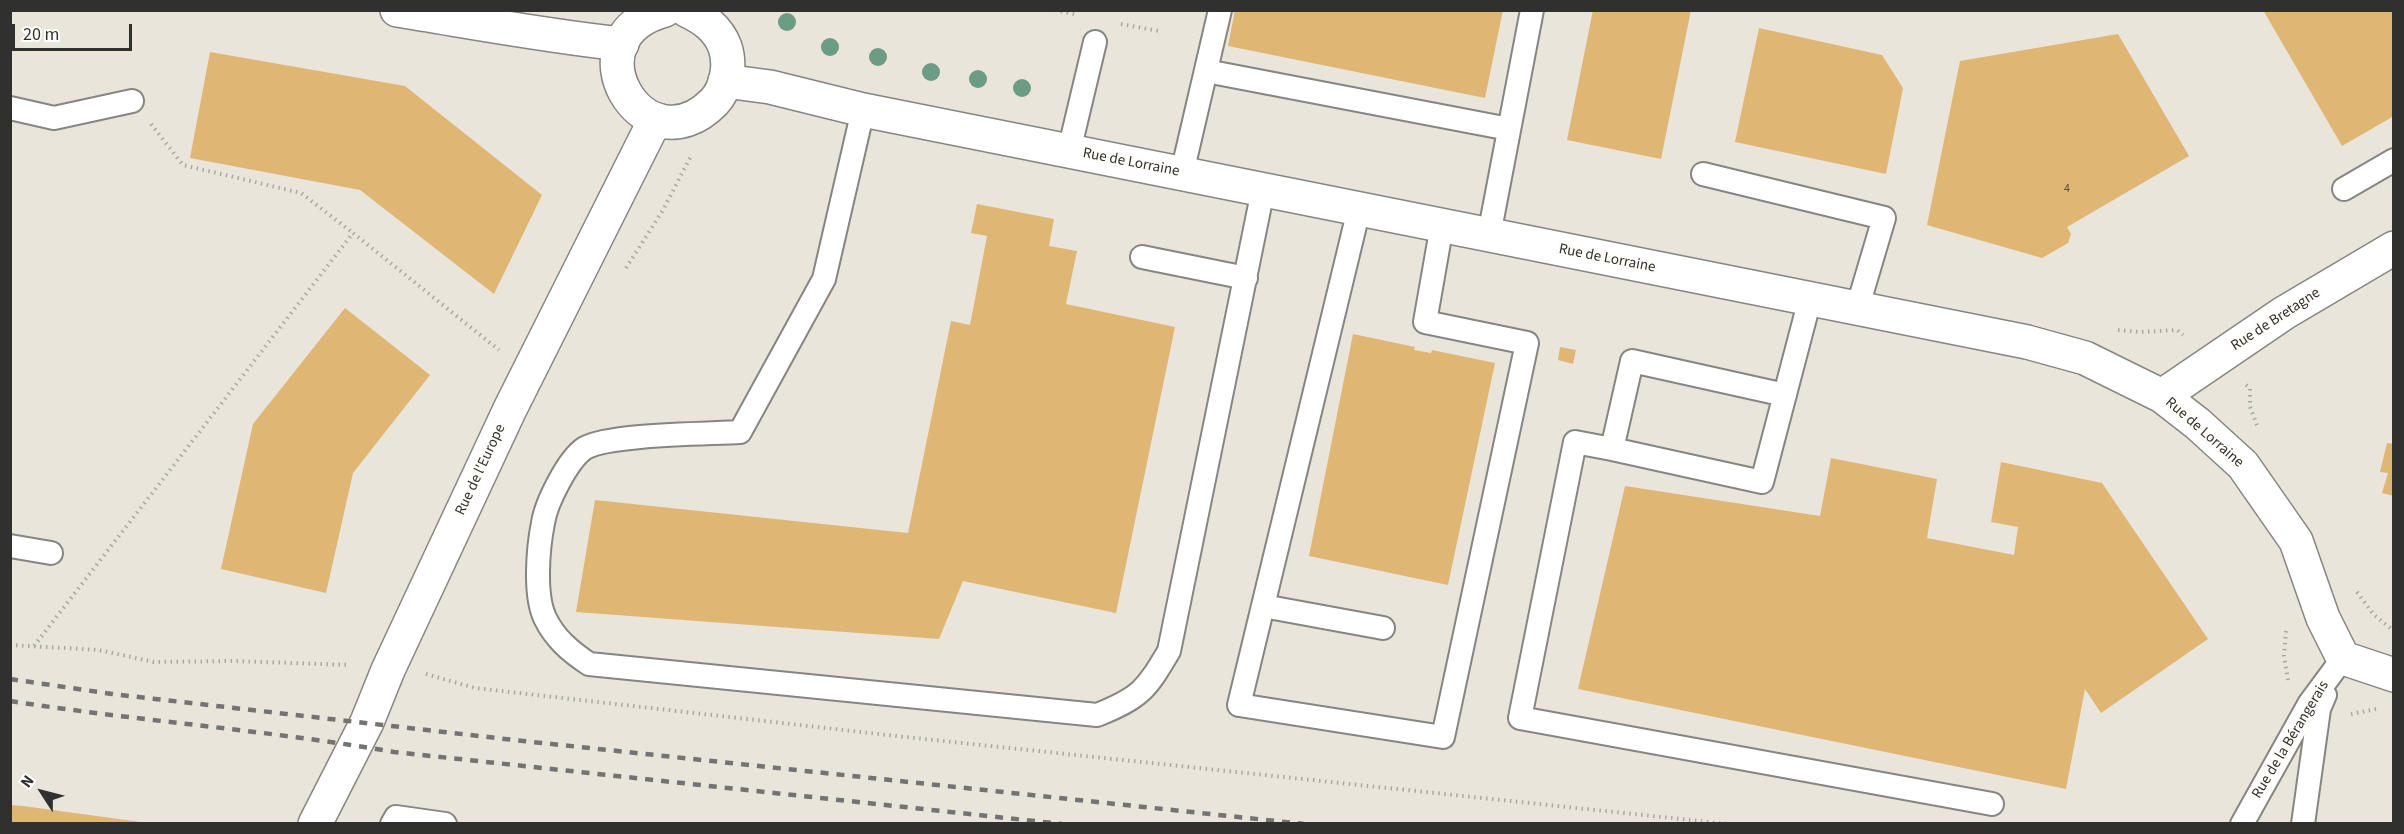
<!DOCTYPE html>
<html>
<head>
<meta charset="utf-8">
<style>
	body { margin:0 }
	#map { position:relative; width:2404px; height:834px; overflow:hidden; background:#f2f0ec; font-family:"Source Sans 3",sans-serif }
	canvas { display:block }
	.frame { position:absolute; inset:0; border:12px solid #30302e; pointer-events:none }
	.north { position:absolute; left:12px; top:762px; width:60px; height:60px; -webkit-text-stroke:4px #fffdf9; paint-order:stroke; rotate:306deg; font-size:16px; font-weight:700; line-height:24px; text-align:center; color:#30302e }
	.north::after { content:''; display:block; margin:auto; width:21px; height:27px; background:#30302e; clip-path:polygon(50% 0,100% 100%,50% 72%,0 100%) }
	.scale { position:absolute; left:12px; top:24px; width:120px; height:27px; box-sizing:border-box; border:3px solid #30302e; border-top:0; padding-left:8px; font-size:18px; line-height:21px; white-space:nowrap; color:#30302e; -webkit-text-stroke:4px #fffdf9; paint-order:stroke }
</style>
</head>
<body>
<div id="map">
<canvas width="2404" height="834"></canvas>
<div class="frame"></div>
<div class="north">N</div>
<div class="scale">20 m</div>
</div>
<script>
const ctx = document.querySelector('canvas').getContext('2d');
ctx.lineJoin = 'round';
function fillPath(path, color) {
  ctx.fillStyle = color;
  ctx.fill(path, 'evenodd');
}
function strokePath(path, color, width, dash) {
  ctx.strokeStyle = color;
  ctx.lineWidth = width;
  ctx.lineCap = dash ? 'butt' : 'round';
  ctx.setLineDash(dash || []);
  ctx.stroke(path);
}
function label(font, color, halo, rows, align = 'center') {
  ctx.font = font + ' "Source Sans 3",sans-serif';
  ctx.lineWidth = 6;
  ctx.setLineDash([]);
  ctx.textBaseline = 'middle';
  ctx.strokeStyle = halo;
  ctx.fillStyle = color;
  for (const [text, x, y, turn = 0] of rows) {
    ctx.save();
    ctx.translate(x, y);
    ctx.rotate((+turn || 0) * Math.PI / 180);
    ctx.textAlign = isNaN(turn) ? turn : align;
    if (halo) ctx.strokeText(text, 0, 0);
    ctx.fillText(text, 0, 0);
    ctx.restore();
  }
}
const built = new Path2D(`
	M11,11H2393V823H11Z`);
const building = new Path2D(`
	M1235,10H1503L1485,98L1228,46Z
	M1593,10H1691L1661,159L1567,140Z
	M2263,10H2394V116L2342,146Z
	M1759,28L1882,55L1903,88L1886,174L1735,142Z
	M2118,34L2189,156L2067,227L2071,234L2068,243L2042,258L1927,225L1960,61Z
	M210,52L405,86L542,195L494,294L360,190L190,158Z
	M977,204L1054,219L1049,246L1077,251L1066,304L1175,327L1116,613L963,581L939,639L576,612L595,500L908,533L951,321L970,325L987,236L971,233Z
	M345,308L430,375L353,473L326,593L221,569L253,424Z
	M1353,334L1415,347L1414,350L1431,353L1432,350L1495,363L1448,585L1309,556Z
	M1560,347L1576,350L1573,364L1558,360Z
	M2387,443L2394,444V496L2382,493L2388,473L2380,472Z
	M1831,458L1937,479L1927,538L2014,555L2018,527L1991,522L2001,462L2102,483L2208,639L2101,713L2085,689L2066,789L1578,689L1625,486L1820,516Z
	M10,805L23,806L141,822V824H10Z`);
const path = new Path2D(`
	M1055,10L1078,15
	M1121,24L1159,31
	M151,124L183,165L301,193L353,233
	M626,268L663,210L691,156
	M2118,330L2140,332L2177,330L2183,335
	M2246,385L2250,388V407L2257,425
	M2357,592L2374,615L2394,631
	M2286,631L2284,656L2288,680
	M10,645L99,650L154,662L233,661L350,665
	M34,646L353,233L499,350
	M426,674L475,688L896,736L1728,824
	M2351,714L2376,709`);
const service = new Path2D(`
	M1206,71L1509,129
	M10,108L54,118L132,101
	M863,110L824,279L740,432C708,434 609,434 585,448C568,459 546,503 543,523C538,548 534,595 545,618C555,639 571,652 589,664L1097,715C1140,698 1146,690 1169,651L1263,190
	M1069,151L1095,42
	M1182,173L1220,10
	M1703,174L1884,218L1857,309
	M2344,189L2394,160
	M1359,209L1239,705L1443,737L1527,343L1425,322L1442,225
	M1489,235L1532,10
	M1142,257L1246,278
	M1785,395L1632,361L1612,449L1762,482L1810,299
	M1612,449L1575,442L1520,718L1992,804
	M10,546L51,553
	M1263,606L1383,628
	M392,824L396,817L445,824
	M2242,824L2309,704L2343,658
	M2303,824L2319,709L2325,695`);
const minor = new Path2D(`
	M397,10C472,22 546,36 622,44
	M725,81L770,87L863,110L2027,342L2085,358L2162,396L2198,424L2243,465L2296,541L2323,618L2343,658L2394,675
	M2162,396L2284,313L2394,248`);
const tertiary = new Path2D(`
	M665,10C564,37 644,173 714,102C727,88 731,65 725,47C718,28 703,18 686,10
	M315,824L367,722L388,670L510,409L655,120`);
const rail = new Path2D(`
	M10,679L112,694L514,740L1304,824
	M10,701C138,721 267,730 394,752L1062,824`);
const trees = [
	[787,22],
	[830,47],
	[878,57],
	[931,72],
	[978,79],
	[1022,88]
];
const numberNames = [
	["4",2067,189]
];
const streetNames = [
	["Rue de Lorraine",1131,163,11],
	["Rue de Lorraine",1607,259,11],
	["Rue de Bretagne",2276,320,-33],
	["Rue de Lorraine",2204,433,41],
	["Rue de l'Europe",481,470,-65],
	["Rue de la Bérangerais",2291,740,-59]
];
fillPath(built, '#eae5da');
fillPath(building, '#e0b675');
strokePath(service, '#878582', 26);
strokePath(minor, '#878582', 36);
strokePath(tertiary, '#878582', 36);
strokePath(path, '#a9a7a4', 4, [1.5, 4.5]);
strokePath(service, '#fff', 22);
strokePath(minor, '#fff', 33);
strokePath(tertiary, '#fff', 33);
strokePath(rail, '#747371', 4.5, [8, 8]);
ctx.fillStyle = '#6d9c84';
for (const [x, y] of trees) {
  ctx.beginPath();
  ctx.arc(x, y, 9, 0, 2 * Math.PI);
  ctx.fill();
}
label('12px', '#5c5240', null, numberNames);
label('15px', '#30302e', '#fffdf9', streetNames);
</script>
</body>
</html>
